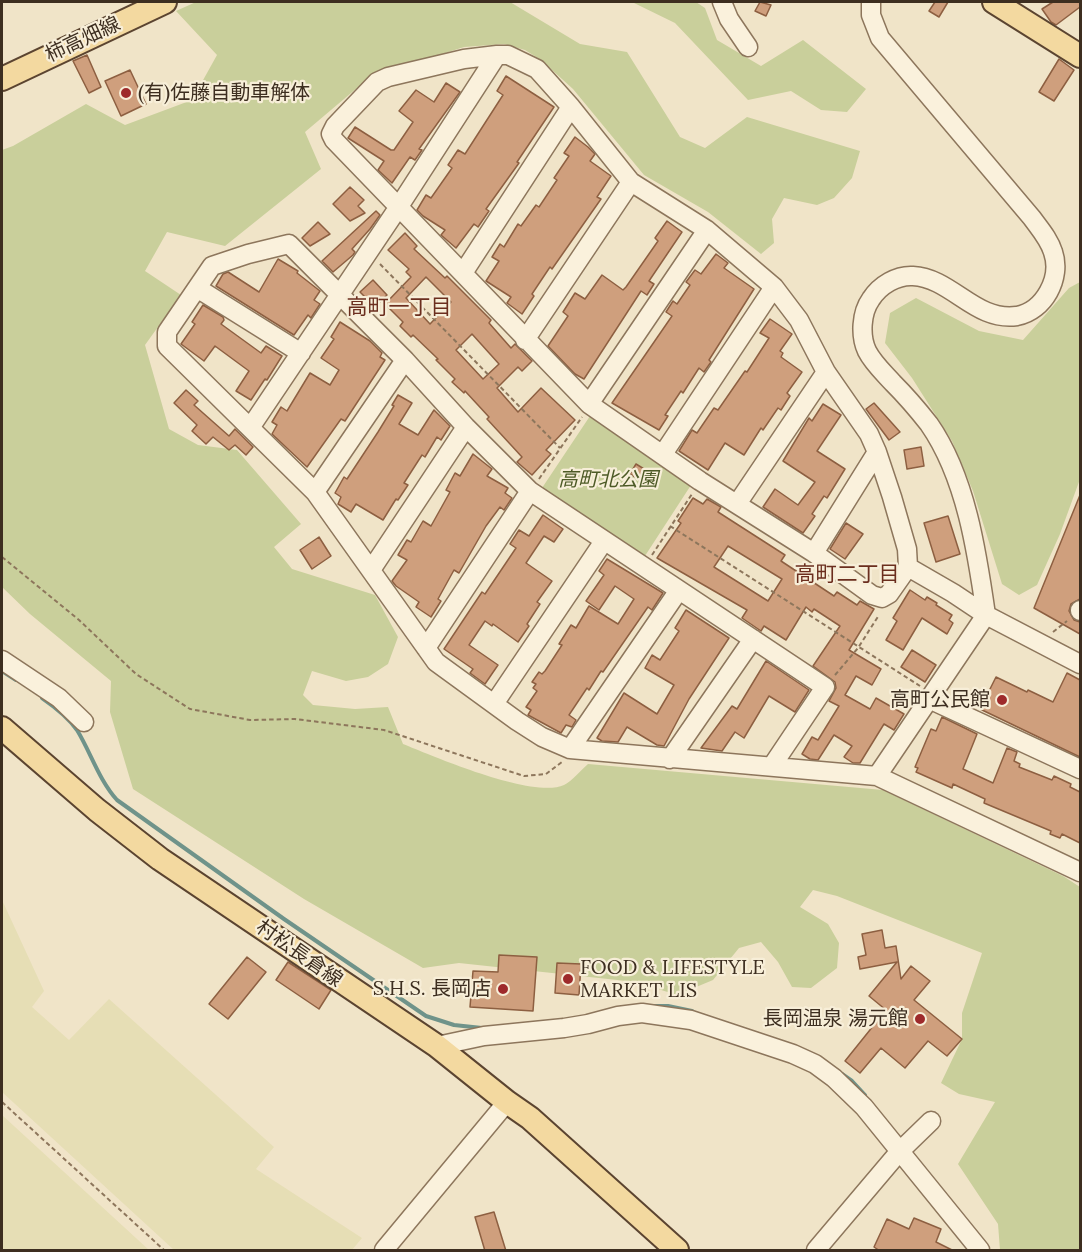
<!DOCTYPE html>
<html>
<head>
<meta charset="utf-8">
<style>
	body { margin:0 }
	#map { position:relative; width:1082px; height:1252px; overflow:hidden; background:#f0e4c8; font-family:Lora,serif }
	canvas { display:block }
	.frame { position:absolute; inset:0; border:3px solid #3d2e20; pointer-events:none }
</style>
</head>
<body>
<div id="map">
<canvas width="1082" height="1252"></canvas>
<div class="frame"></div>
</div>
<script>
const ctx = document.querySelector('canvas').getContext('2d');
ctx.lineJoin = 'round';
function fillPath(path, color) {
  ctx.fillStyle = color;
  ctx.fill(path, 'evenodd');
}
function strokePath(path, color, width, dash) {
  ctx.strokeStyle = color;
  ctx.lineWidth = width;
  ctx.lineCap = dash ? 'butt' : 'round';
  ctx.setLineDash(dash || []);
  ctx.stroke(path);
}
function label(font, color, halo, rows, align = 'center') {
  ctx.font = font + ' Lora,"Noto Sans JP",serif';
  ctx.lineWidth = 4.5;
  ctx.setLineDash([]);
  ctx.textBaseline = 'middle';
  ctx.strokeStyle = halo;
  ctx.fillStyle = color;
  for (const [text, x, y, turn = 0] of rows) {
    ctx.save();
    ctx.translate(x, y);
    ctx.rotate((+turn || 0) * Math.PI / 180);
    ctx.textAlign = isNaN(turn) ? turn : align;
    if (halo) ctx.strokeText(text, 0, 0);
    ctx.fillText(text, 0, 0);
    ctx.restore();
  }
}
const farmland = new Path2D(`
	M2,900L44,991L32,1007L69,1040L109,999L274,1147L256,1169L362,1238L352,1250H174L2,1092Z
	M2,1115L149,1250H2Z`);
const green = new Path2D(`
	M196,2H510L580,44L627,52L680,137L705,148L747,117L860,151L852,178L834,198L817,205L784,198L772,219L774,243L761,254L708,212L644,175L573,89L541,60L525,50L504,44L464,47L370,77L305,132L321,169L225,246L167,232L145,271L181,295L145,345L169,429L198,445L237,450L301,524L274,547L292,569L375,595L398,637L388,664L368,677L346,681L312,671L303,695L313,705L355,709L388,707L403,744C435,757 533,799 564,785C572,781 581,770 588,764L883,790L1063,876L1080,887V1250H1000L998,1224L958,1164L995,1102L959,1094L941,1083L962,1039V1013L982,953L837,896L813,890L800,907L828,924L839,943L837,968L811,988L792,987L778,962L761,942L739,948L713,980L677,995L636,982L459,963L423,968L304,899L133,789L110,712L111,681L30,614L2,587V150L13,146L86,104L125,125L192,100L217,55L176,11Z
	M632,2H696L705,8L717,40L761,66L803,40L866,89L847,112L821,110L791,91L748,100L675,23Z
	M1080,282V479L1060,534L1037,585L1019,595L1002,584L973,491L952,441L912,378L885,343L890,313L916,298L979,331L1023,340L1069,288Z
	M592,413L693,482L643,559L540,491Z`);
const stream = new Path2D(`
	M2,671L16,680
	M42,698C55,707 68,717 77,730C91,753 99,780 117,800L284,919L426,1016L454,1025L482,1028
	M652,1006H668L692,1011
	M842,1074L852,1081L865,1095`);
const building = new Path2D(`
	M760,2L771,5L766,16L755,11Z
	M935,2H948L939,17L929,11Z
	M1053,2H1080V7L1056,25L1051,22L1042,9Z
	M87,55L101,87L89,93L73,61Z
	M1059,59L1074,70L1054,101L1039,92Z
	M130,70L146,104L121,116L105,81Z
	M506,76L554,107L517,162L519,163L486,209L489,211L478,227L474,224L456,248L441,235L445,230L423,216L417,210L426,195L431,198L452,168L448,165L458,150L465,154L503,95L497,91Z
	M446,83L460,92L419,149L422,150L415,160L410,157L392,183L378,170L384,161L348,138L355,127L391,150H394L413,122L399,111L416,90L434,102Z
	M575,137L588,147L595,154L590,161L611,176L597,197L601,199L552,269L550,267L532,294L534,296L522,314L507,303L511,297L486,281L499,261L492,257L500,244L504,247L518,224L521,226L536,205L539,207L557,180L554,178L569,156L564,153Z
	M350,187L364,200L358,206L365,213L350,221L333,204Z
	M376,211L380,215L370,229L352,249L355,252L353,255L333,272L322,261Z
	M667,221L682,232L649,281L654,284L647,295L641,291L584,379L575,374L548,346L568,316L563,312L575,293L585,299L602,275L623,290L626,287L658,241L655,238Z
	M318,222L330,234L310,246L302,238Z
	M405,233L417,246L414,249L445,278L447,276L491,320L489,323L511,348L515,344L532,361L522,371L518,367L497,388L518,412L541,388L575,420L546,450L551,454L532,475L517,462L522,457L487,419L489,417L465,391L464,393L452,382L455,379L436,360L438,359L413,335L411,337L400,326L403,322L385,304L411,277L406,272L409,269L388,250ZM426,277L451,302L430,324L406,298ZM472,334L499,364L483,379L456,350Z
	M716,254L728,263L724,268L754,289L709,360L711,362L704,372L699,368L683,393L681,391L665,415L668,416L659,430L612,403L672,316L666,312L673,301L677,304L690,285L686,282L695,270L701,274Z
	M278,259L298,271L297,273L320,291L314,300L320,304L311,318L308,315L294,335L216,286L223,274L228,272L259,292Z
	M373,280L387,295L375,307L360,292Z
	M203,305L223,317L224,320L221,324L261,353L266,346L282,356L267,380L265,379L251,400L236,391L249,371L215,346L204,361L181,344L195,324L192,322Z
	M770,319L792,334L780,351L783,353L781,357L802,372L787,393L790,396L781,410L778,408L763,430L761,428L744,455L725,443L708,470L679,451L692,430L697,433L714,408L718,410L745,371L747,372L769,338L760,333Z
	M340,322L370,341L382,353L380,357L385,360L345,421L341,419L307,467L272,434L277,425L272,422L281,407L287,411L310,373L330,385L339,370L321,358L334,339L331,337Z
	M186,390L198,401L194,405L229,436L235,429L253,447L246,455L235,445L229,450L213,437L206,444L192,431L197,425L174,403Z
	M398,395L412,403L399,424L418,435L434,410L450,426L441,440L437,437L425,457L422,455L404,483L408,485L398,500L396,499L383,520L356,504L351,512L338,504L341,497L335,493L344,477L347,479L378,432L394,406L392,405Z
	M874,403L900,432L889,440L866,409Z
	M823,404L841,415L817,451L845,469L827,498L824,496L812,514L815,516L803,533L763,507L775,489L798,505L815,482L783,461L809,418L812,421Z
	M921,447L924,466L907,469L904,450Z
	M473,454L492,469L487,476L508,488L505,493L512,498L504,510L500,507L486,526L459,573L454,570L438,599L441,601L431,617L416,607L419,602L396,586L392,581L407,560L398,555L407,540L411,542L423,521L431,526L450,492L446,490L455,473L460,476Z
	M636,464L649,472L643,482L630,474Z
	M1080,495V599L1071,604L1069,611L1074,620L1080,622V634L1034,608Z
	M693,498L703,504L707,499L721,507L718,512L785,555L781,561L834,596L837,592L857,605L860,601L874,609L849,650L881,669L872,685L856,676L845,695L870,709L876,698L904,714L894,730L884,724L860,763H853L844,757L852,746L834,735L818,760L810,759L802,754L812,737L818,740L839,706L829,701L836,688L835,682L813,666L840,626L814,609L812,612L806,607L786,640L764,626L761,631L742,618L747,610L657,558L681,523L678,521ZM728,546L782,579L768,601L714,567Z
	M543,515L563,529L554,542L544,536L526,563L552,581L537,602L540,604L527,624L529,626L518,642L493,624L492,626L485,621L469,645L498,665L485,684L470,673L473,669L444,649L482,592L485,594L516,548L510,544L519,530L529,536Z
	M948,516L960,554L936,562L924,523Z
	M846,523L863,534L845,559L830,549Z
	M319,537L331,556L312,569L300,550Z
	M607,559L663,593L652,610L648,607L603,672L601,671L589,690L587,688L569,715L576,720L572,727L566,725L561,733L528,715L531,710L526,707L537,691L533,688L536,684L532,682L539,672L542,674L545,671L562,645L559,644L571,625L576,628L589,606L618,624L634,599L615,586L599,610L586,601L604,575L599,571Z
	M910,590L925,600L927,597L937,603L936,605L952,615L949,620L953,623L947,634L922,618L903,650L886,640L897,621L893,618Z
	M686,610L729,638L689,699L664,746L657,745L627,727L618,742L602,741L597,738L624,693L657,714L674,685L645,668L652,655L660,660L679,631L675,628Z
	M912,650L936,665L925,682L901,667Z
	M766,661L809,690L795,712L769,696L744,738L735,732L722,751L701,748L732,706L737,709Z
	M1067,673L1080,680V757L980,709L996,677L1027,692L1028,690L1053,702Z
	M942,717L977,734L963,769L993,783L1007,748L1017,752L1014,761L1020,764L1019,767L1052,780L1054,776L1071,784L1070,787L1080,792V843L1062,834L1060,838L1050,834L1051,831L984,803L985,799L953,784L952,788L916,772L918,768L915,767L931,729L936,731Z
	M882,930L885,948L896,946L901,979L911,966L930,981L914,1000L962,1039L947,1056L928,1041L905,1068L881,1048L860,1073L845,1061L886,1010L869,996L897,962L860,969L858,957L866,955L862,934Z
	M499,955L537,957L533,1011L470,1007L473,971L498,972Z
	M247,957L266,972L228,1019L209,1004Z
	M288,962L331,990L319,1009L276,980Z
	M557,963L581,964L579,995L555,993Z
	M494,1212L506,1251H485L475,1217Z
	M914,1218L941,1229L936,1242L954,1251H880L874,1247L887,1219L909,1229Z`);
const path = new Path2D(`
	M380,264L560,448
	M539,479L582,417
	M670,526L920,686
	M652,555L692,494
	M2,557L79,620L136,674L190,709L250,720L295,719L384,730L524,776L546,774L562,762
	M1053,632L1067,621
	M835,675L858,648L879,615
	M2,1102L164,1250`);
const minor = new Path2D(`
	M722,2L729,19L748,47
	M871,2V15L880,38L1032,218C1040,229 1049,239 1053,252C1062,278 1044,311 1017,316C975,322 952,278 913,276C897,275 880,285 871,299C861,313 860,336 867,351C873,363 884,373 893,383C906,396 918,410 929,424C966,477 977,552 986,615L1080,664
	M497,55H508L537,69L571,107L631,182L707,230L774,287L799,320L826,372L869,434L877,452L892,497L907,549L908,567L889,594L882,598L872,595L814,553L700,481L589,404L334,140L331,134L335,126L377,82L388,77L464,59Z
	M463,273L571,107
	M197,288L301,353
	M525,340L631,182
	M589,404L707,230
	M250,428L398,208L497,55
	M663,454L774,287
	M315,492L405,360
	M737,504L826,372
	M814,553L877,452
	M371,570L466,427
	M1080,611V610
	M426,648L530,491
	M2,660L59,698L84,722
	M929,699L1080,769
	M494,704L604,541
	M570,749L679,590
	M670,759L753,639
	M772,766L825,687L530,491L466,427L405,360L289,244L248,254L212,266L167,332V346L315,492L436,662L517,721L542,737L570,749L877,776L1080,872
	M877,776L986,615L953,593L908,567
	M437,1046L484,1036L564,1028L588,1024L618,1016L642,1013L691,1020L793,1054L815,1064L834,1078L864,1107L980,1250
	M384,1250L507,1102
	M816,1250L899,1152L931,1121`);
const major = new Path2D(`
	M994,2L1080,56
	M2,79L165,2
	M2,728L97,810L160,859L437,1046L507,1102L530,1118L677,1250`);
const markers = [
	[126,93,6,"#9e2a2b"],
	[1002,700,6,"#9e2a2b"],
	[568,979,6,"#9e2a2b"],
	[503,989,6,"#9e2a2b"],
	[920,1019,6,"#9e2a2b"]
];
const streetNames = [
	["柿高畑線",83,40,-25],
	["村松長倉線",299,954,35]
];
const poiNames = [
	["(有)佐藤自動車解体",138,93,"left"],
	["高町公民館",990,700],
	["FOOD & LIFESTYLE",580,968,"left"],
	["MARKET LIS",580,991,"left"],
	["S.H.S. 長岡店",491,989],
	["長岡温泉 湯元館",908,1019]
];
const parkNames = [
	["高町北公園",608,480]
];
const neighbourhoodNames = [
	["高町一丁目",399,308],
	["高町二丁目",847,575]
];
fillPath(farmland, '#e6deb5');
fillPath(green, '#c9cf9b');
strokePath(stream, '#6f938a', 4);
fillPath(building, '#cf9f7d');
strokePath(building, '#8d5f41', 1.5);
strokePath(minor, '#8d765c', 21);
strokePath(major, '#5b4430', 26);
strokePath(path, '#8d765c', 2, [4.5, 3]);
strokePath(minor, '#faf1dc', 18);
strokePath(major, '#f3d9a0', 22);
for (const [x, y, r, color] of markers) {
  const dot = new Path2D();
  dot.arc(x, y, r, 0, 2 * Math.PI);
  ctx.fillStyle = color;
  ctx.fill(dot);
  strokePath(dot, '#f7eed8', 2);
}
label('20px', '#3d2e20', '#f7eed8', streetNames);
label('20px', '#3d2e20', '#f7eed8', poiNames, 'right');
label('italic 20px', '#4d5a26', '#f7eed8', parkNames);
label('21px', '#6b2e1e', '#f7eed8', neighbourhoodNames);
</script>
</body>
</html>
